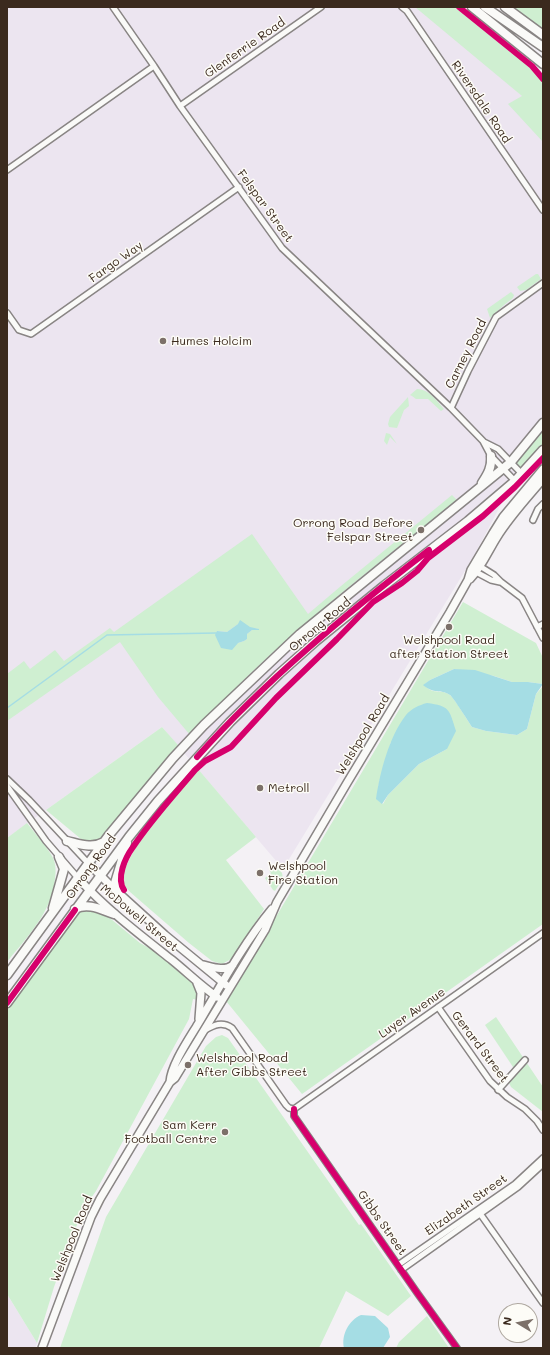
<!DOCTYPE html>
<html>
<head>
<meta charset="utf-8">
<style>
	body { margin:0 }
	#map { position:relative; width:550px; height:1355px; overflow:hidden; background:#f4f1f5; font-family:Mali,sans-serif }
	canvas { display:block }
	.frame { position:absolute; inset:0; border:8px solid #3b2a1e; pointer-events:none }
	.north { position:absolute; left:498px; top:1303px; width:40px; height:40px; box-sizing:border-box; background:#fdfcf7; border:1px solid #afa8a0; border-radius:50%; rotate:280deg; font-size:11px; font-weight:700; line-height:16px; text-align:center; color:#3b2a1e }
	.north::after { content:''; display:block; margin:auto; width:14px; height:18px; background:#7c7069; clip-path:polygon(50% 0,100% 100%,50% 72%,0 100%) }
</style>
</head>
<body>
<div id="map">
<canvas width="550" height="1355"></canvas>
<div class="frame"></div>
<div class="north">N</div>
</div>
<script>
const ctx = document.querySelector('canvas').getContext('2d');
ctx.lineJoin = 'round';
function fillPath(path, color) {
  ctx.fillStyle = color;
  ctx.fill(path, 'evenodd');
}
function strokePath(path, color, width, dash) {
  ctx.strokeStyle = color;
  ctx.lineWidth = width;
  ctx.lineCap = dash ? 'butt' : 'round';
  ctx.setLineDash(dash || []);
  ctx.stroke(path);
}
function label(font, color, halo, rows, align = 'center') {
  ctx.font = font + ' Mali,sans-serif';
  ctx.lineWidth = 3;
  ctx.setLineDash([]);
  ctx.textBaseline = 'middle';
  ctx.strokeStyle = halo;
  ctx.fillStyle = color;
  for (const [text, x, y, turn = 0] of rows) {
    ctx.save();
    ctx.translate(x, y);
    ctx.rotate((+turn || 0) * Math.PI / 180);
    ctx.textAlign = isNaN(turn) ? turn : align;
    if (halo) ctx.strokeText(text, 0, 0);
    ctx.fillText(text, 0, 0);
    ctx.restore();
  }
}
const built = new Path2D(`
	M7,7H421L543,114V424L474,556L283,869L162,727L7,838Z
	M7,1294L37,1343L35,1348H7Z`);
const green = new Path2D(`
	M415,7H455L528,65L543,80V142L508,104L522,96Z
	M514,7H540L543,8V29Z
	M536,274H538L541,279L526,290L520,291L517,287Z
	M511,292L514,295L513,298L504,305L490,318L487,309Z
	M417,389C429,389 437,401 444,409L441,411L428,399H416L412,396L410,395Z
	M408,397L409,406L404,410L397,428L389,427L388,424L390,417Z
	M543,431V444L522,469L516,462Z
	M386,433L390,434L397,444L390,437L387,445L384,441Z
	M452,495L457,500C404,543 349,585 297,631C259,663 225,699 190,735L158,697L120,642L7,721V674L24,661L30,669L55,650L64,661L110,628L114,632L252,534L308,614L341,586ZM238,624L250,628L259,629V630H252L247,634V639L244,641L238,643L217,631L227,632Z
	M463,602L536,643L543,658V684L528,682H512L494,676L454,669L430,680L424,685C435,696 440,688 450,695C454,698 468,721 472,727L486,731L517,735L527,729L536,694L543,686V924L302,1094L226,1001ZM391,742L447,749L419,764L388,795L383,804L377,799L379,783Z
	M162,727L178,745L99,840L86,841L81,839L46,810Z
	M198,769L256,837L226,860L264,909L233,958L222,964L212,961L189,943L130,892C127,888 123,885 123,879C124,852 180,791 198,769Z
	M27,823C34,832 49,849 53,858C56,864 56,872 55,879C52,912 27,937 7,962V838Z
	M276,865L282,873L283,878L275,891L273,890L265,878L271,873L269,870Z
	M83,909L98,911L111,919L140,943L160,954L186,976L194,985L197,991L198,1000L193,999L189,1019L96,1191L82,1211L54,1287L37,1343L7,1294V1009L79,911Z
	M496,1017L543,1087V1112L511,1087L509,1083L513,1067L485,1025Z
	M222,1035L228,1038L359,1225L361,1224L411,1296L388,1316L346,1291L319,1348H60L106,1217L206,1046L216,1037Z
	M427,1316L449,1348H396L399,1342Z`);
const water = new Path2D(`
	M240,620L250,627L259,629V630H252L247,634V639L244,641L238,643L232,650L221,648L215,635L217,631L227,632L238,624Z
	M454,669L475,670L512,682H528L543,684L536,694L527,729L517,735L486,731L472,727C468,721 453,697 450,695C439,688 435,695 423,685L430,680Z
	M427,703C450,706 449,709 456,731L447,749L419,764L388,795L382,804L376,799C380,772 389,737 406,715C411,709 419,705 427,703Z
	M361,1315L375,1316L388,1328L390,1337L383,1348H344C341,1335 349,1320 361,1315Z`);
const stream = new Path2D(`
	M7,708L107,635L216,633`);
const minor = new Path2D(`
	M113,7L154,66L180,106L282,248L451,408L483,441L491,456L515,481
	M402,7L407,11L543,210
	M180,106L321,7
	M7,170L154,66
	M7,313L19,330L31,334L239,187
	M451,408L468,371L496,317L543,283
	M484,442L498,449L522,474
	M533,520L538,509L543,504
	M478,565L494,575L501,582L522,598L543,638
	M474,571L491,580L500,582
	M537,627L543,624
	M7,779L29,800L88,863
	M7,786L46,841L78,878
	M438,1007L490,1081L507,1097L525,1109L537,1121L543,1130
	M205,1030C214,1025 222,1021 232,1028L286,1105L289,1108L294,1109
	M498,1090L525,1060
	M294,1109L543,933
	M294,1109V1116L418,1294L457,1348
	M479,1212L543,1303
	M398,1265L515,1184L543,1158
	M401,1270L518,1187L543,1164`);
const major = new Path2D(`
	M470,579C482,567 488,551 497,537C510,516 527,498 543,479
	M88,863L111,886L165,935L226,985
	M78,878C106,909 139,934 172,960C188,973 201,986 217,997
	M203,965C212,967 224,972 233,965
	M197,983L201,993L199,1019
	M170,1082C171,1065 189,1039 198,1024C221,985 243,944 272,909
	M42,1348L91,1217L100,1199L170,1082L175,1078L265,930L277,902L347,783L450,612L468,580L471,570L493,533L503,517L543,469`);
const highway = new Path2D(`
	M472,7L543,64
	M485,7L543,47
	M505,7L543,35
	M482,483C488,474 492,467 491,456
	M67,841C80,844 92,849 104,842
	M119,893L115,883L127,843
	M53,908L64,869L59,857
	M75,909C88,902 102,910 114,914
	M7,975L109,835L173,758L204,725L300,634L511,462L543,423
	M7,1003L129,837L158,801L230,722L279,674L316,641L385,585L468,521L515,481L543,450`);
const cycleway = new Path2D(`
	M459,7L532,66L543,79
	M197,757C266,680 347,613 429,550
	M124,890C116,878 125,858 133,847C151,820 174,795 195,770L205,761L231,747L276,698L337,639L373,602L402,583L417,571L428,558L483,516L515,487L543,458
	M7,1003L75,910
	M294,1109V1116L418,1294L457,1348`);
const markers = [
	[163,341,4,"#7c7069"],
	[421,530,4,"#7c7069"],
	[449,627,4,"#7c7069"],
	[260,788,4,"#7c7069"],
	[260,873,4,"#7c7069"],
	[188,1065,4,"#7c7069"],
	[225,1132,4,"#7c7069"]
];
const streetNames = [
	["Glenferrie Road",245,48,-35],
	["Riversdale Road",481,102,56],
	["Felspar Street",265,206,54],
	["Fargo Way",116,262,-35],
	["Carney Road",466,354,-63],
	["Orrong Road",320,625,-40],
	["Welshpool Road",363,735,-59],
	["Orrong Road",91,867,-54],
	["McDowell Street",139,918,40],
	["Luyer Avenue",412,1013,-35],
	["Gerard Street",480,1047,53],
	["Elizabeth Street",466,1205,-35],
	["Gibbs Street",382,1223,55],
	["Welshpool Road",72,1239,-68]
];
const poiNames = [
	["Humes Holcim",171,341],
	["Orrong Road Before",413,523,"right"],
	["Felspar Street",413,537,"right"],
	["Welshpool Road",449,640,"center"],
	["after Station Street",449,654,"center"],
	["Metroll",268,788],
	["Welshpool",268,866],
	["Fire Station",268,880],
	["Welshpool Road",196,1058],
	["After Gibbs Street",196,1072],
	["Sam Kerr",217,1125,"right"],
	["Football Centre",217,1139,"right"]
];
fillPath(built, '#ece5f0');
fillPath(green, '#cfefd1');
fillPath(water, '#a5dde4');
strokePath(stream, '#a5dde4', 1.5);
strokePath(minor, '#898584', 8);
strokePath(major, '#898584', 10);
strokePath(highway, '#898584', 11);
strokePath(minor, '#fafaf8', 5);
strokePath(major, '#fafaf8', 7);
strokePath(highway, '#fafaf8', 8);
strokePath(cycleway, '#d6006c', 6);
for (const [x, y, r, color] of markers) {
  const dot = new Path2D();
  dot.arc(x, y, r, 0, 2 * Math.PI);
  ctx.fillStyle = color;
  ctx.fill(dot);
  strokePath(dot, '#fdfcf7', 1.5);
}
label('12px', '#3b2a1e', '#fdfcf7', streetNames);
label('12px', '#3b2a1e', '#fdfcf7', poiNames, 'left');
</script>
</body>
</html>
